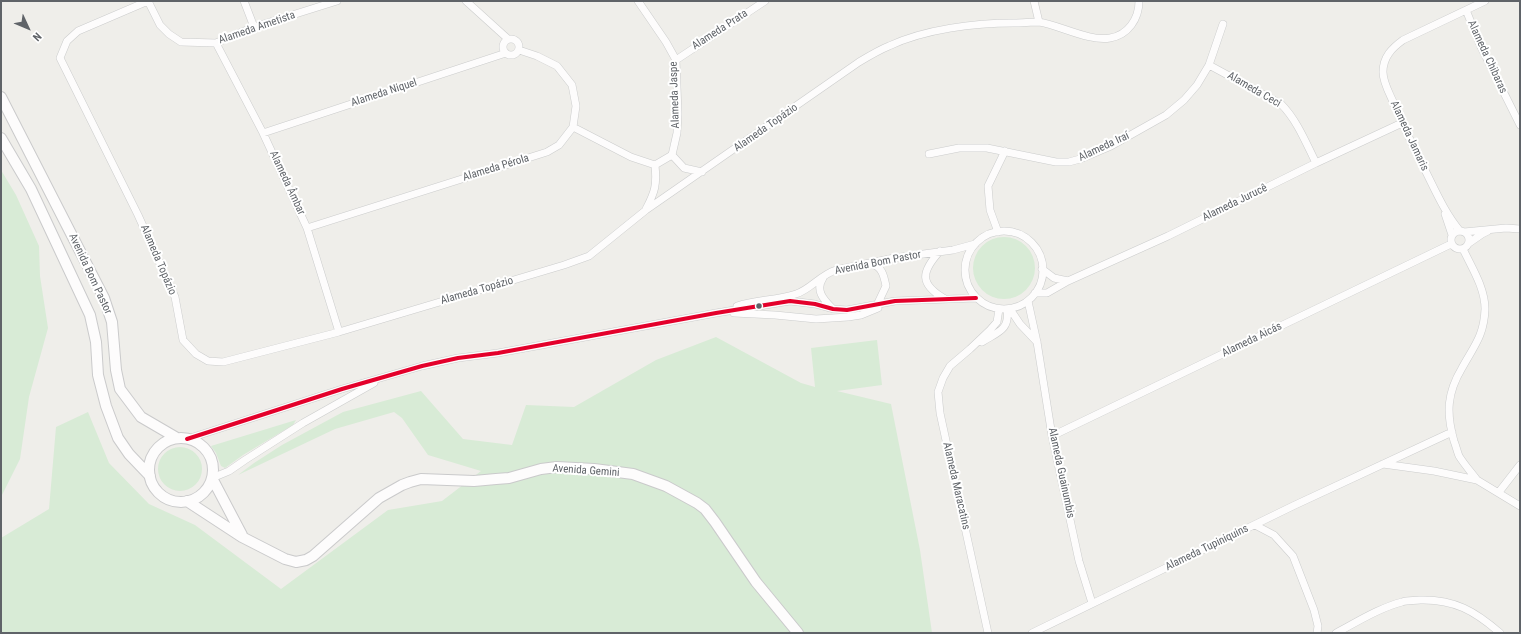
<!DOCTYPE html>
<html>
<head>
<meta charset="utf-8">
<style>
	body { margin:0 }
	#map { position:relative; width:1521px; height:634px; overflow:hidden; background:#efeeea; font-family:"Roboto Condensed",sans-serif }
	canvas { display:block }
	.frame { position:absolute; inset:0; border:2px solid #5f6368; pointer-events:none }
	.north { position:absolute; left:8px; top:8px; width:40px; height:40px; -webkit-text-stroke:3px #fff; paint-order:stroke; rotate:134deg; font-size:11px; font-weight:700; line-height:16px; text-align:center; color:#5f6368 }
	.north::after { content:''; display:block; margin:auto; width:14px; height:18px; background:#5f6368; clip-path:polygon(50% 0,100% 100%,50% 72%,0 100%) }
</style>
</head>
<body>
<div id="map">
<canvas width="1521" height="634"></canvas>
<div class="frame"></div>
<div class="north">N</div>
</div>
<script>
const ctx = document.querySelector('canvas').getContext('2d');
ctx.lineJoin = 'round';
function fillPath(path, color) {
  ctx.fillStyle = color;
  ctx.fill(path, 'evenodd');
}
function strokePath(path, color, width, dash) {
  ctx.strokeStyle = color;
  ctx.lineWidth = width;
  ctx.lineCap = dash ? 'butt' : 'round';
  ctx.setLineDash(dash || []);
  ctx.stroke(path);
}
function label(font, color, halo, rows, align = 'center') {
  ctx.font = font + ' "Roboto Condensed",sans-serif';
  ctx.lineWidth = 4;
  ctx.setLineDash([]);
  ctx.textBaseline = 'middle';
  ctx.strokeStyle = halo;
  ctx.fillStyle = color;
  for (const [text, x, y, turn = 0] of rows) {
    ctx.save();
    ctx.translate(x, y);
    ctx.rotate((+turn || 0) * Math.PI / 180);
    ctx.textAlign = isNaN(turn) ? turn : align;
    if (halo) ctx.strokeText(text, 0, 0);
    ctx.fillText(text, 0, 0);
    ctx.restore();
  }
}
const green = new Path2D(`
	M1,170L16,195L39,246L40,276L48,328L29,397L20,459L1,497Z
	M973 268a31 31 0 1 1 62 0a31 31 0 1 1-62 0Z
	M716,337L801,383L815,387L811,348L877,340L882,385L837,391L891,404L920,550L932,633H1V538L49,509L56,427L88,412L109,463L149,504L195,525L281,589L388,510L442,501L481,471L428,455L402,418L394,412L335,429L238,475L254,463L282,445L343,412L421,391L463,439L512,445L526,405L574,407L656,360Z
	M296,420L293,425L243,455L225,468L221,466L216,453L211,446Z
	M158 469a22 22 0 1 1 44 0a22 22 0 1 1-44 0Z`);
const street = new Path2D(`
	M148,1L78,31L67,41L60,58L138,215L175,297L183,340L196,354L208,361L223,362L339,332L564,265L589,256L646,210L859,62C869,56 879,50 889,46C925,29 975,23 1014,23C1022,23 1031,22 1039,22C1059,25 1090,42 1110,38C1128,35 1139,19 1139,1
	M148,1L160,25L169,34L181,42L216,43L254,27L337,1
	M244,1L254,27
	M466,1L508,39
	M638,1L666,42L676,60L678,114L677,133L672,155L655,165C657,185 655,192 646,209
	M1034,1L1039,22
	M1466,10L1481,47L1520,125
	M503 47a8 8 0 1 1 16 0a8 8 0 1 1-16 0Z
	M216,43L263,133L307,228L339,332
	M676,60L765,1
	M1209,65L1281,104C1297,120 1306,143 1316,163
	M573,127L631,157L655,165
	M263,133L506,53
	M929,154L959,148H987L1056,162H1069L1080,159L1111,146L1166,115L1184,100L1197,85L1209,65L1223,24
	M672,155L684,168L702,172
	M1445,214L1452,235
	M307,228L547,152L559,145L573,127L576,106L572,85L557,66L537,56L519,50
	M1451 240a9 9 0 1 1 18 0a9 9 0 1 1-18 0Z
	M1460,231C1445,213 1436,192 1425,170C1414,148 1403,126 1394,104C1390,94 1383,83 1383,72C1383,57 1392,48 1403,40L1485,1
	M965 270a39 39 0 1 1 78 0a39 39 0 1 1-78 0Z
	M998,232L990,210L988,186L1005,151
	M1464,232L1506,228L1520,229
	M1469,243L1482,234L1488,231
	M1463,249C1472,268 1485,288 1485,309C1484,336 1474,346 1462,368C1447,393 1446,413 1454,441C1456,446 1457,451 1459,456C1464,464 1471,472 1477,480
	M940,251C921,272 919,284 945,299
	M871,264C882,266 884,276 886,286L877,305
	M1042,269L1054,278L1068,281
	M823,278C815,290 823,299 832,308
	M1035,293H1047L1068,281L1168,236L1316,163L1402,123
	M1028,301L1037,342L1052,436L1079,561L1092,603
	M737,306C756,300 777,300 796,294C811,289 820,275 836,270L894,258L953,250L975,244
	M1010,309L1020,324L1037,342
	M734,313L775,315L816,319L848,317L861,315L878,308
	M982,342C998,332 1010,330 1007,309
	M1052,436L1451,244
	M187,439L342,389L422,366L458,358L498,353L716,313L790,301L815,304L833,309L847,310L895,301L976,298
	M1383,464L1434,471L1477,480L1520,506
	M212,478L229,471L245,460L303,423L374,383
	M1499,492L1520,465
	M1255,525L1274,535L1293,556L1314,610L1318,626L1317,633
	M988,633L940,413L938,392L943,378L950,366L970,349L990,330L997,322L999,309
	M1032,633L1295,505L1452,432
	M1336,633C1357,622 1379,608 1402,602C1408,600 1414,601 1420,600C1454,599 1475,611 1500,633`);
const secondary = new Path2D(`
	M1,97L104,298L112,322L116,370L120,389L141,417L177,438
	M1,138L31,189L90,315L96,342L98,375L106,406L118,438L129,454L150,476
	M149 470a32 32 0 1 1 64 0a32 32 0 1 1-64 0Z
	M212,478L242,535
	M187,501L242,537L285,559L296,562L306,560L313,556L379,498L402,485L410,482L421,479L474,481L496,479L509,478L541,469L557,467L594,469L633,474L666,486L697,503L705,509L715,522L756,582L798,633`);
const bus1 = new Path2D(`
	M187,439L342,389L422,366L458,358L498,353L716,313L790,301L815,304L833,309L847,310L895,301L976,298`);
const markers = [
	[759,306,3.5,"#5f6368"]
];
const streetNames = [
	["Alameda Ametista",257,28,-19],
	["Alameda Prata",720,30,-33],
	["Alameda Chibaras",1487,57,65],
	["Alameda Ceci",1254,90,30],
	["Alameda Niquel",384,93,-18],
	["Alameda Jaspe",675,95,-92],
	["Alameda Topázio",766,128,-35],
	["Alameda Jamaris",1409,136,65],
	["Alameda Iraí",1104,147,-25],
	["Alameda Pérola",496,168,-17],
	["Alameda Âmbar",287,183,65],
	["Alameda Jurucê",1235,203,-26],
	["Alameda Topázio",158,260,67],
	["Avenida Bom Pastor",878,263,-11],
	["Avenida Bom Pastor",90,274,65],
	["Alameda Topázio",477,291,-16],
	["Alameda Aicás",1252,340,-26],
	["Avenida Gemini",586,471,4],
	["Alameda Guainumbis",1061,473,78],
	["Alameda Maracatins",956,486,77],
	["Alameda Tupiniquins",1207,548,-26]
];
fillPath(green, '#d8ebd6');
strokePath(street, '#cbcccc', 8);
strokePath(secondary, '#cacacb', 12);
strokePath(street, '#fdfcfc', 7);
strokePath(secondary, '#fdfcfc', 10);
strokePath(bus1, '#e4002b', 4);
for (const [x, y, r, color] of markers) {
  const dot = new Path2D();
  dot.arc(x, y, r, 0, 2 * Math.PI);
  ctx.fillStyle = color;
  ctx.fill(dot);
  strokePath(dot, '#fff', 1.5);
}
label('11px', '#5f6368', '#fff', streetNames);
</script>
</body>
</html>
